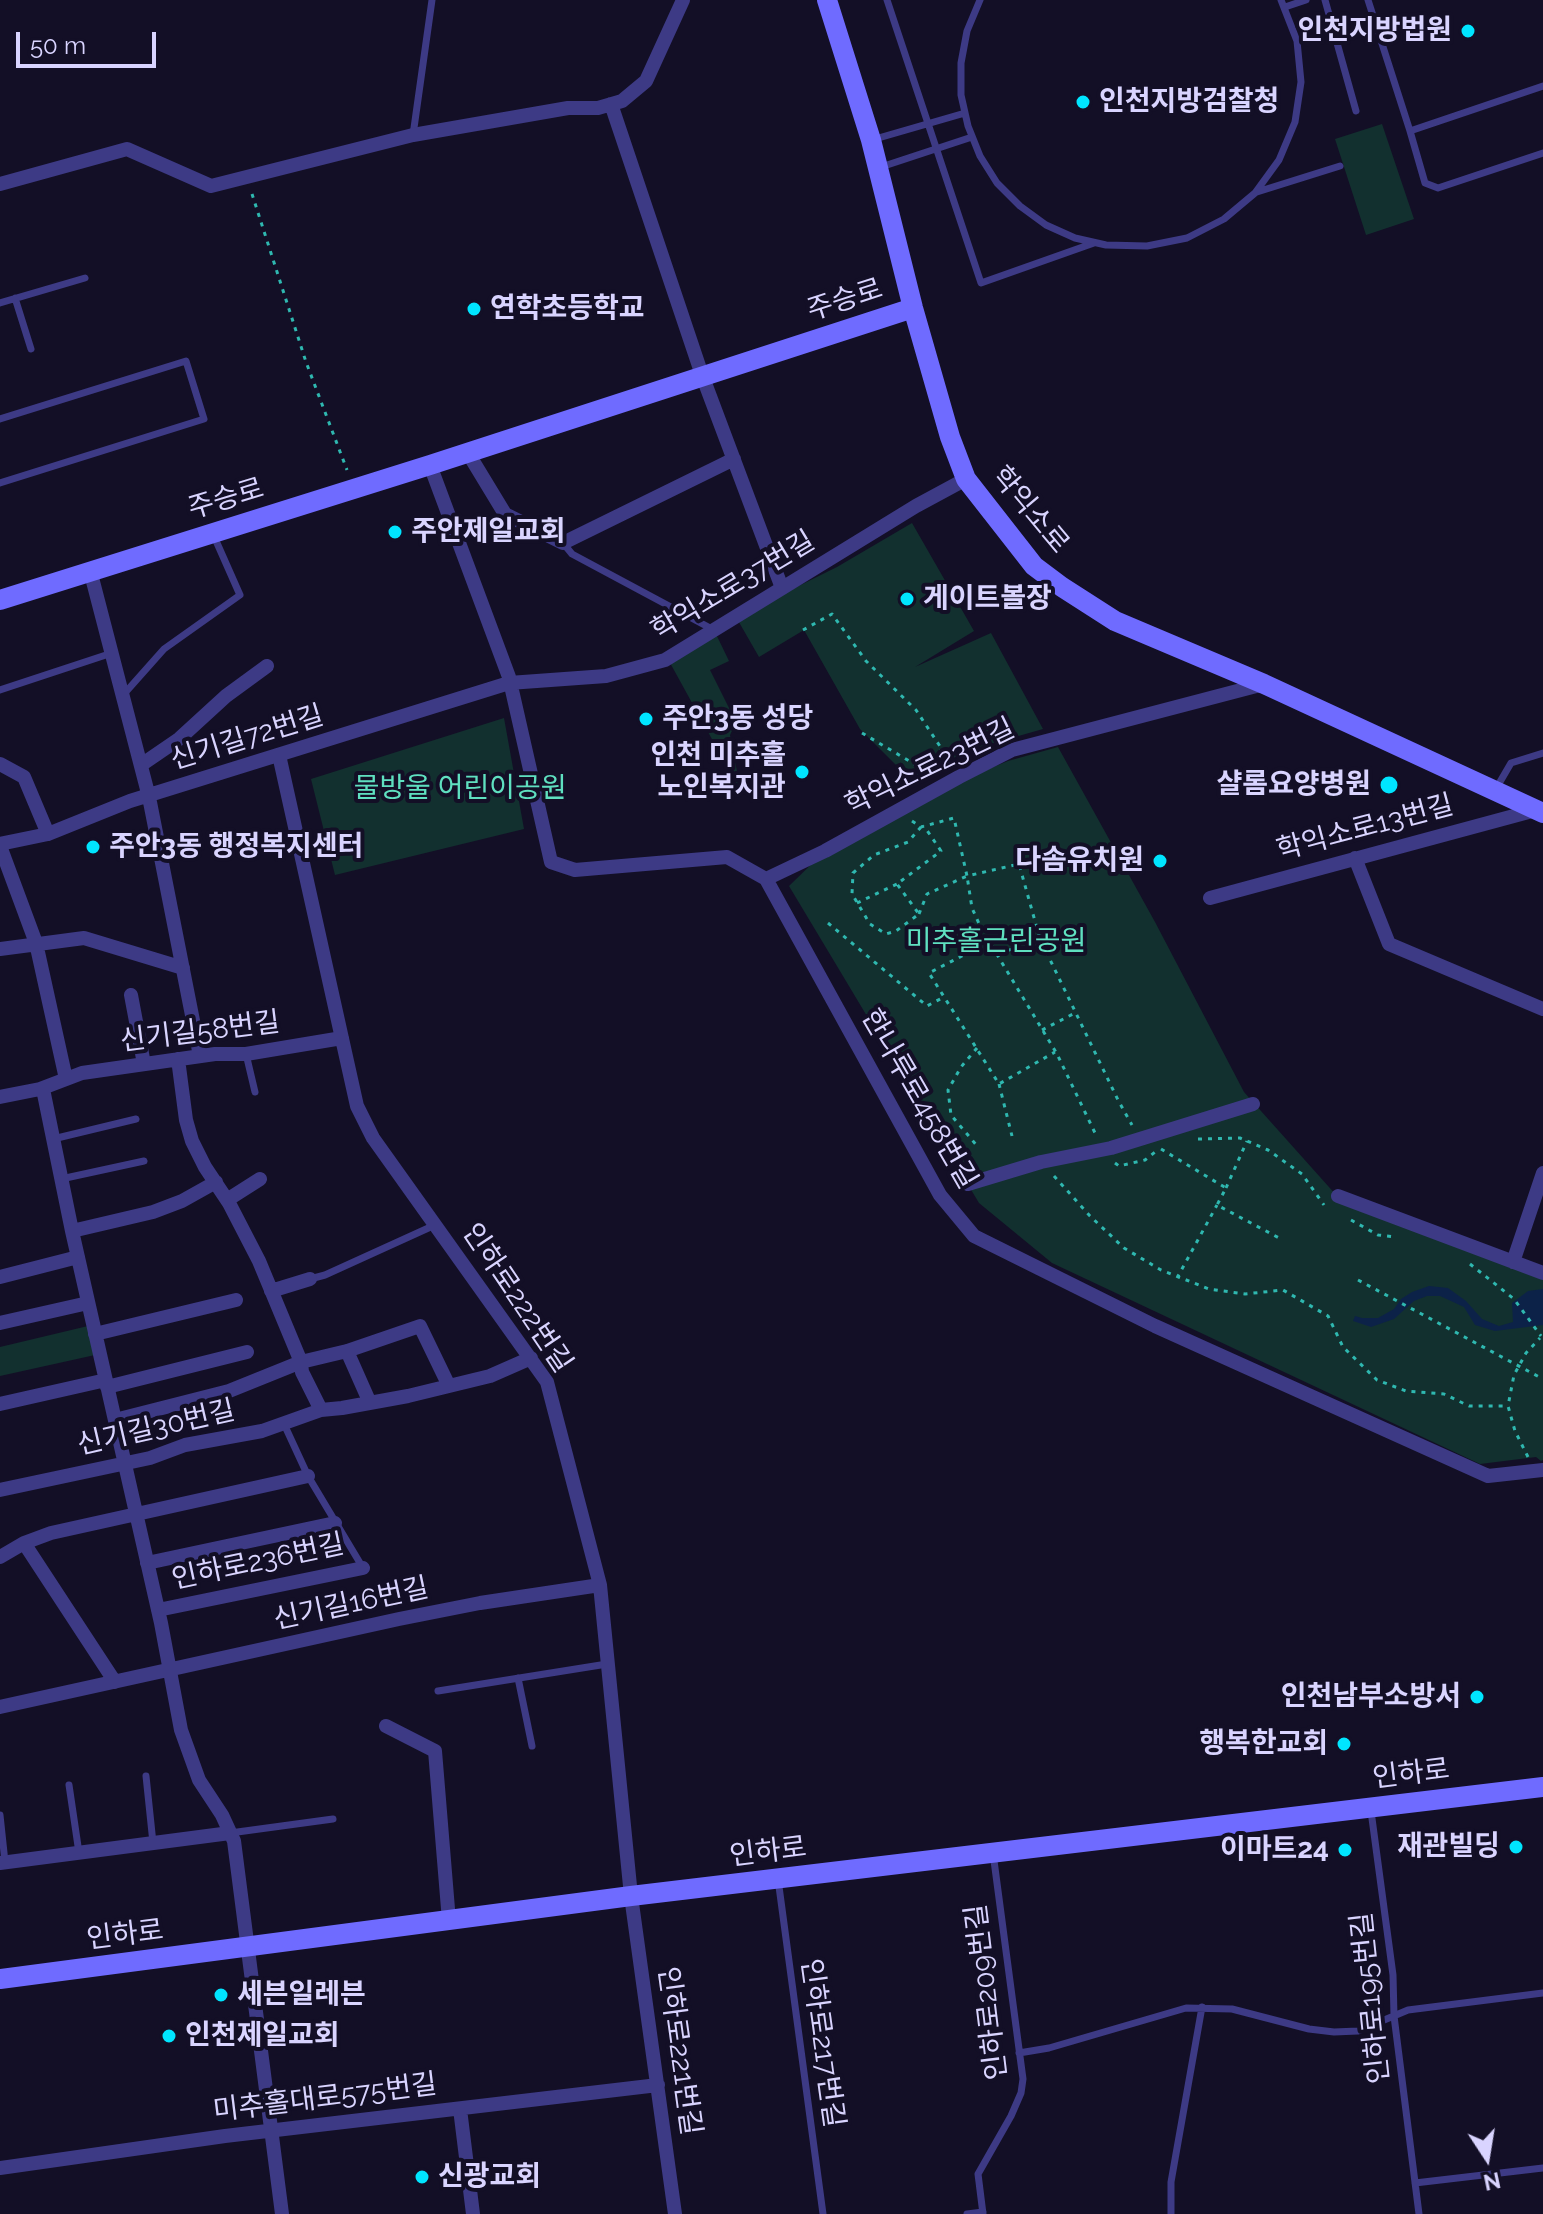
<!DOCTYPE html>
<meta charset="utf-8">
<style>
body{margin:0}
#map{position:relative;width:1543px;height:2214px;overflow:hidden;background:#130f26;font-family:Raleway,sans-serif}
canvas{display:block}
.north{position:absolute;left:1447px;top:2118px;width:80px;height:80px;-webkit-text-stroke:6px #130f26;paint-order:stroke;rotate:168deg;font-size:22px;font-weight:700;line-height:32px;text-align:center;color:#d9d4ff}
.north::after{content:'';display:block;margin:auto;width:28px;height:36px;background:#d9d4ff;clip-path:polygon(50% 0,100% 100%,50% 72%,0 100%)}
.scale{position:absolute;left:16px;top:32px;width:140px;height:36px;box-sizing:border-box;border:4px solid #d9d4ff;border-top:0;padding-left:10px;font-size:24px;line-height:28px;white-space:nowrap;color:#d9d4ff;-webkit-text-stroke:6px #130f26;paint-order:stroke}
</style>
<div id="map">
<canvas width="1543" height="2214"></canvas>
<div class="north">N</div>
<div class="scale">50 m</div>
</div>
<script>
const g = document.querySelector('canvas').getContext('2d');
g.lineJoin = 'round';
function fill(path, color) {
  g.fillStyle = color;
  g.fill(path, 'evenodd');
}
function poly(rows) {
  const path = new Path2D();
  for (const r of rows) {
    path.moveTo(r[0], r[1]);
    for (let i = 2; i < r.length; i += 2) path.lineTo(r[i], r[i + 1]);
  }
  return path;
}
function trace(path, color, width, dash) {
  g.strokeStyle = color;
  g.lineWidth = width;
  g.lineCap = dash ? 'butt' : 'round';
  g.setLineDash(dash || []);
  g.stroke(path);
}
function write(font, color, halo, rows, align = 'center') {
  g.font = font + ' Raleway,"Noto Sans KR",sans-serif';
  g.lineWidth = 8;
  g.setLineDash([]);
  g.textBaseline = 'middle';
  g.strokeStyle = halo;
  g.fillStyle = color;
  for (const [text, x, y, turn = 0] of rows) {
    g.save();
    g.translate(x, y);
    g.rotate((+turn || 0) * Math.PI / 180);
    g.textAlign = isNaN(turn) ? turn : align;
    if (halo) g.strokeText(text, 0, 0);
    g.fillText(text, 0, 0);
    g.restore();
  }
}
const green = poly([
 [1382,124,1414,219,1366,235,1335,139],
 [912,523,974,631,915,667,991,633,1043,729,966,751,912,781,860,729,804,630,759,657,736,617,837,567],
 [714,630,729,661,710,670,736,722,730,735,741,792,669,661],
 [504,718,524,829,335,875,311,779],
 [1058,747,1155,922,1244,1092,1337,1196,1543,1272,1543,1460,1541,1461,1536,1457,1480,1464,1052,1263,979,1203,789,886,825,851,930,793,1008,761],
 [88,1326,95,1355,0,1376,0,1347]
]);
const water = poly([
 [1429,1286,1448,1288,1466,1301,1482,1319,1499,1326,1513,1322,1512,1303,1528,1291,1543,1289,1543,1325,1495,1331,1475,1325,1464,1307,1440,1296,1427,1296,1414,1301,1394,1319,1371,1327,1353,1321,1355,1316,1362,1318,1378,1318,1394,1309,1401,1299,1412,1292]
]);
const path = poly([
 [252,194,306,362,347,470],
 [803,630,832,614,866,661,916,710,951,763],
 [862,733,916,765,942,750],
 [912,821,921,827,954,818,967,876,1019,864,1040,939,1118,1100,1132,1125],
 [921,827,908,842,874,855,853,873,852,894,870,924,886,934,896,931,919,914,897,884,941,851,924,826],
 [857,903,897,884],
 [919,914,927,894,967,876,972,908,981,928,1057,1054,1096,1135],
 [828,923,927,1006,944,997],
 [989,942,929,973,999,1084,1055,1052],
 [998,954,1040,939],
 [1042,1030,1077,1012],
 [977,1048,961,1067,948,1090,951,1115,978,1147],
 [999,1084,1012,1136],
 [1198,1139,1240,1138,1268,1150,1302,1174,1324,1205],
 [1161,1149,1226,1188,1217,1205,1281,1239],
 [1115,1163,1119,1166,1145,1160,1155,1152],
 [1054,1176,1090,1216,1124,1248,1161,1270,1209,1289,1245,1294,1283,1290,1328,1316,1343,1347,1377,1380,1406,1391,1444,1394,1469,1406,1508,1406],
 [1226,1188,1247,1141],
 [1351,1220,1378,1235,1396,1237],
 [1470,1264,1514,1299,1541,1336],
 [1177,1278,1217,1205],
 [1358,1280,1543,1379],
 [1528,1457,1515,1431,1508,1406,1514,1375,1526,1353,1540,1338]
]);
const lane = poly([
 [887,0,981,283,1094,243],
 [980,0,967,31,961,63,961,95,968,126,980,156,997,183,1020,206,1046,225,1075,238,1106,245,1147,246,1187,238,1224,219,1255,193,1279,160,1295,122,1301,82,1297,41,1281,0],
 [1325,0,1356,111],
 [1368,0,1410,131,1543,86],
 [1285,7,1306,0],
 [1410,131,1425,183,1438,188,1543,153],
 [413,135,432,0],
 [875,139,965,113],
 [881,167,972,137],
 [1257,192,1340,166],
 [15,298,31,349],
 [0,303,85,278],
 [0,419,186,361,204,419,0,483],
 [563,543,572,554,712,629],
 [0,690,112,653],
 [124,694,164,649,240,595,213,534],
 [1497,787,1511,763,1543,753],
 [246,1054,255,1092],
 [53,1139,136,1119],
 [61,1179,144,1161],
 [310,1279,325,1275,435,1225],
 [284,1424,308,1476,363,1568],
 [518,1678,532,1746],
 [438,1691,607,1664],
 [146,1776,153,1843],
 [69,1785,79,1853],
 [1371,1811,1393,1975,1394,2016,1419,2214],
 [0,1815,5,1862],
 [230,1833,333,1819],
 [778,1879,823,2214],
 [1019,2053,1049,2048,1186,2008,1232,2009,1309,2029,1334,2032,1358,2031,1408,2010,1543,1993],
 [1415,2183,1543,2168],
 [967,2214,983,2212],
 [983,2214,978,2174,1011,2116,1021,2093,1023,2079,993,1853],
 [1171,2214,1171,2182,1202,2007]
]);
const street = poly([
 [611,104,702,375,782,588],
 [0,184,127,149,211,186,413,135,568,108,598,108,622,101,646,81,683,0],
 [468,453,505,514,563,543,734,459],
 [430,465,509,677,551,862,575,870,727,857,766,879,940,1195,974,1236,1155,1326,1488,1476,1543,1470],
 [90,570,149,797,200,1056],
 [279,755,357,1106,373,1138,547,1382,600,1585,631,1896,675,2214],
 [0,764,24,777,48,834],
 [141,765,179,739,226,696,267,666],
 [0,844,48,834,130,801,509,683,606,676,665,660,916,506,966,479],
 [0,846,36,943,66,1079],
 [1355,858,1389,944,1543,1009],
 [766,879,825,851,959,777,1012,750,1264,684],
 [1210,898,1536,810],
 [0,949,84,938,183,968],
 [131,995,144,1064],
 [178,1059,186,1120,192,1141,205,1167,229,1203,259,1261,301,1362,302,1372,321,1410],
 [40,1089,44,1094,72,1231,161,1623,181,1730,199,1780,222,1815,234,1841,282,2214],
 [0,1097,40,1089,82,1073,215,1054,246,1054,342,1038],
 [968,1184,1041,1162,1111,1148,1253,1104],
 [1338,1196,1543,1273],
 [227,1200,260,1179],
 [72,1231,153,1212,182,1201,216,1182],
 [1513,1262,1543,1173],
 [0,1277,78,1257],
 [271,1291,310,1279],
 [0,1323,88,1303],
 [95,1334,236,1300],
 [347,1351,370,1403],
 [107,1387,247,1352],
 [0,1404,106,1380],
 [115,1420,229,1391,301,1362,347,1351,420,1326,449,1386],
 [0,1490,150,1458,185,1445,262,1431,321,1410,342,1408,408,1396,490,1376,531,1358],
 [24,1543,115,1682],
 [0,1557,24,1543,51,1533,308,1476],
 [147,1563,335,1523],
 [158,1610,363,1568],
 [0,1707,399,1619,480,1603,600,1585],
 [386,1726,435,1751,449,1921],
 [0,1863,230,1833],
 [460,2109,473,2214],
 [0,2168,225,2136,658,2085]
]);
const secondary = poly([
 [827,0,871,140,913,308,950,437,966,479,1034,566,1062,587,1115,621,1264,684,1543,813],
 [0,600,430,465,913,308],
 [0,1979,631,1896,1543,1787]
]);
const markers = [
 [1468,31,8,"#00e5ff"],
 [1083,102,8,"#00e5ff"],
 [474,309,8,"#00e5ff"],
 [395,532,8,"#00e5ff"],
 [907,599,8,"#00e5ff"],
 [646,719,8,"#00e5ff"],
 [802,772,8,"#00e5ff"],
 [1389,785,10,"#00e5ff"],
 [93,847,8,"#00e5ff"],
 [1160,861,8,"#00e5ff"],
 [1477,1697,8,"#00e5ff"],
 [1344,1744,8,"#00e5ff"],
 [1516,1847,8,"#00e5ff"],
 [1345,1850,8,"#00e5ff"],
 [221,1995,8,"#00e5ff"],
 [169,2036,8,"#00e5ff"],
 [422,2177,8,"#00e5ff"]
];
const poiNames = [
 ["인천지방법원",1452,31,"right"],
 ["인천지방검찰청",1099,102],
 ["연학초등학교",490,309],
 ["주안제일교회",411,532],
 ["게이트볼장",923,599],
 ["주안3동 성당",662,719],
 ["인천 미추홀",786,756,"right"],
 ["노인복지관",786,788,"right"],
 ["샬롬요양병원",1371,785,"right"],
 ["주안3동 행정복지센터",109,847],
 ["다솜유치원",1144,861,"right"],
 ["인천남부소방서",1461,1697,"right"],
 ["행복한교회",1328,1744,"right"],
 ["재관빌딩",1500,1847,"right"],
 ["이마트24",1329,1850,"right"],
 ["세븐일레븐",237,1995],
 ["인천제일교회",185,2036],
 ["신광교회",438,2177]
];
const streetNames = [
 ["주승로",845,300,-18],
 ["주승로",226,499,-17],
 ["학익소로",1030,510,50],
 ["학익소로37번길",733,586,-31],
 ["신기길72번길",247,738,-17],
 ["학익소로23번길",930,767,-26],
 ["학익소로13번길",1365,828,-15],
 ["신기길58번길",200,1032,-7],
 ["한나루로458번길",919,1099,60],
 ["인하로222번길",517,1298,56],
 ["신기길30번길",156,1428,-13],
 ["인하로236번길",258,1562,-12],
 ["신기길16번길",351,1604,-12],
 ["인하로",1411,1774,-7],
 ["인하로",768,1852,-7],
 ["인하로",125,1935,-7],
 ["인하로209번길",987,1992,-97],
 ["인하로195번길",1371,1998,-96],
 ["인하로217번길",822,2043,82],
 ["인하로221번길",679,2051,82],
 ["미추홀대로575번길",325,2098,-7]
];
const parkNames = [
 ["물방울 어린이공원",460,789],
 ["미추홀근린공원",996,942]
];
fill(green, '#12302f');
fill(water, '#0c2248');
trace(path, '#2fb8b0', 3, [4, 6]);
trace(lane, '#3d3a85', 7);
trace(street, '#3d3a85', 14);
trace(secondary, '#6f6bff', 20);
for (const [x, y, r, color] of markers) {
  const dot = new Path2D();
  dot.arc(x, y, r, 0, 2 * Math.PI);
  g.fillStyle = color;
  g.fill(dot);
  trace(dot, '#130f26', 3);
}
write('bold 28px', '#d9d4ff', '#130f26', poiNames, 'left');
write('28px', '#d9d4ff', '#130f26', streetNames);
write('28px', '#5fe0c0', '#130f26', parkNames);
</script>
